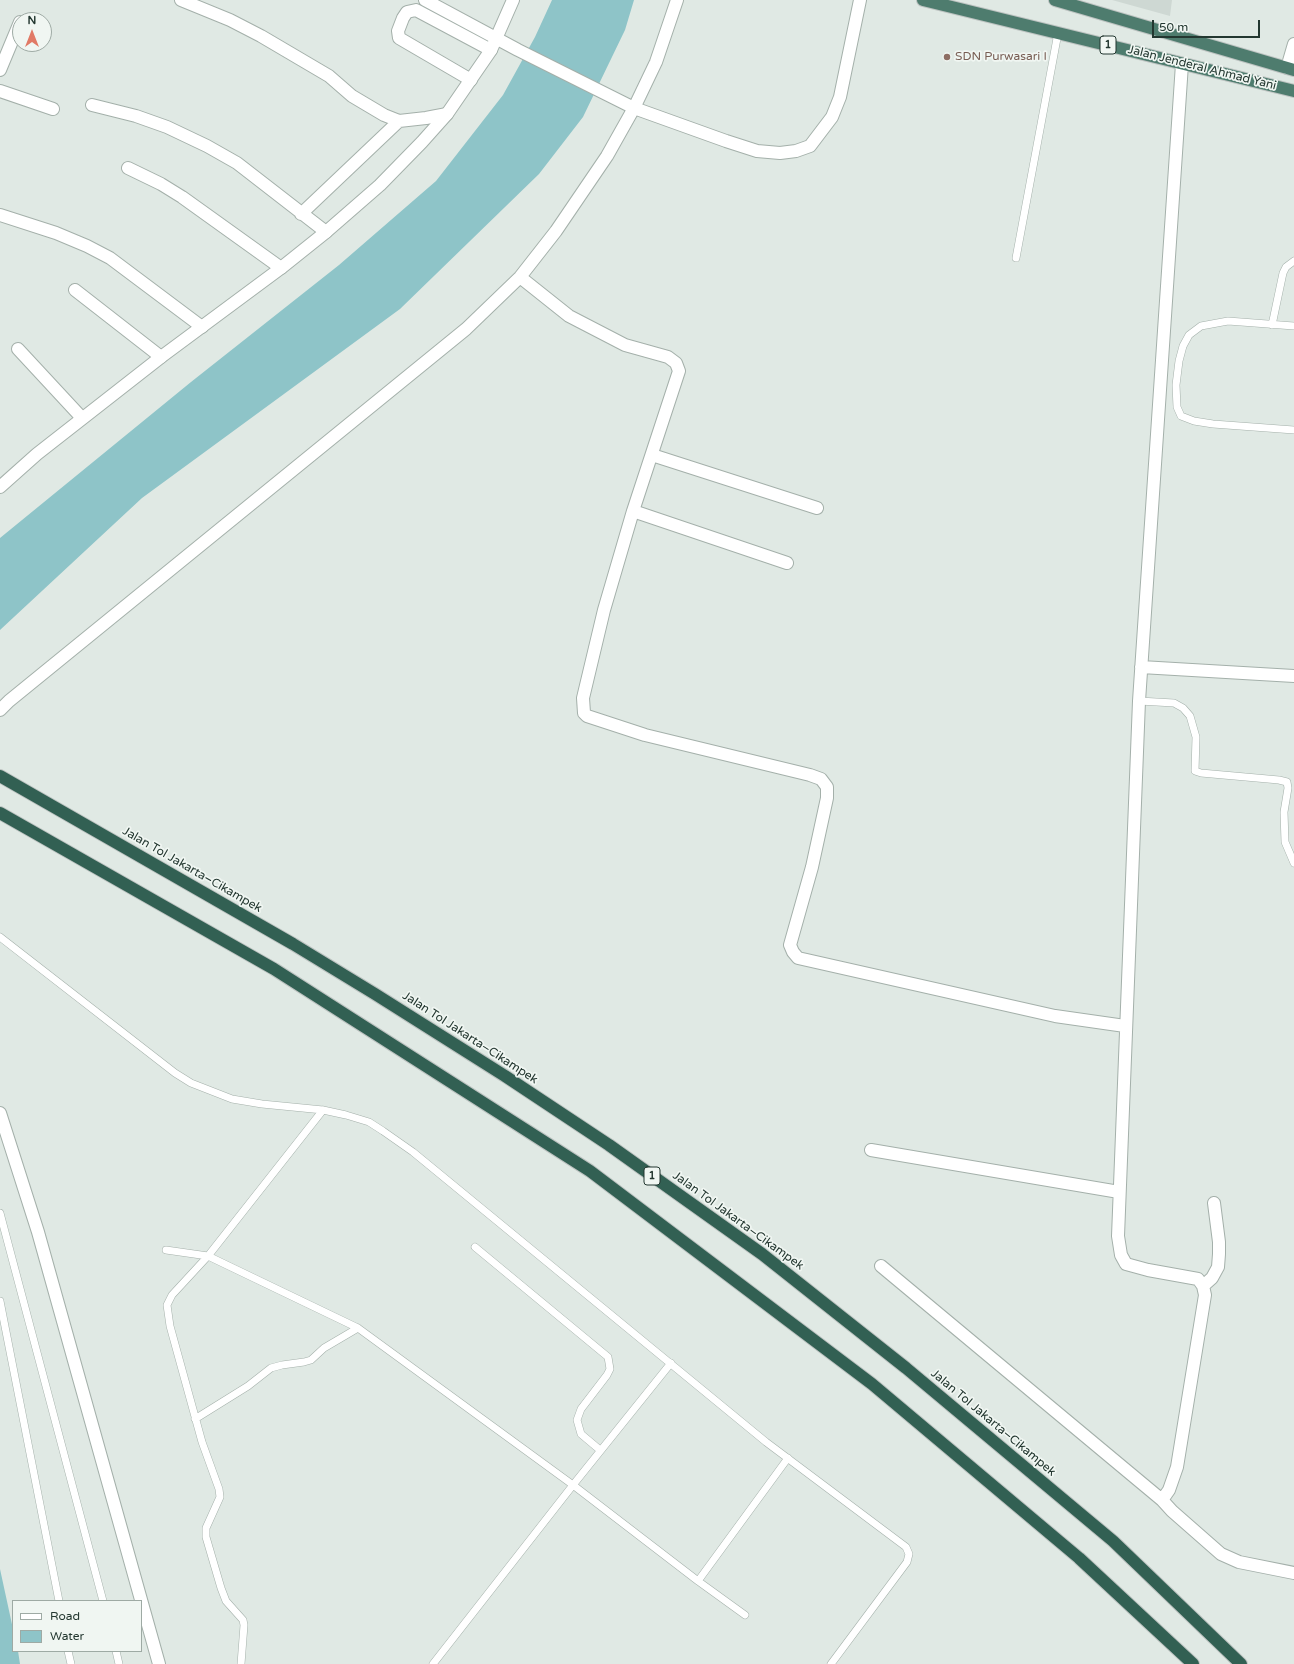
<!DOCTYPE html>
<meta charset="utf-8">
<style>
body{margin:0}
#map{position:relative;width:1294px;height:1664px;overflow:hidden;background:#e0e9e4;font-family:"Varela Round",sans-serif}
canvas{display:block}
.legend{position:absolute;left:12px;top:1600px;width:130px;height:52px;box-sizing:border-box;background:#f0f6f2;border:1px solid #9eaaa4;margin:0;padding:5px 7px;list-style:none;font-size:12px;color:#233730}
.legend li{display:flex;align-items:center;gap:8px;height:20px}
.legend b{width:20px;border:1px solid #9eaaa4}
.north{position:absolute;left:12px;top:12px;width:40px;height:40px;box-sizing:border-box;background:#f0f6f2;border:1px solid #9eaaa4;border-radius:50%;rotate:0deg;font-size:11px;font-weight:700;line-height:16px;text-align:center;color:#233730}
.north::after{content:'';display:block;margin:auto;width:14px;height:18px;background:#e17a66;clip-path:polygon(50% 0,100% 100%,50% 72%,0 100%)}
.scale{position:absolute;left:1152px;top:20px;width:108px;height:18px;box-sizing:border-box;border:2px solid #233730;border-top:0;padding-left:5px;font-size:12px;line-height:14px;white-space:nowrap;color:#233730;-webkit-text-stroke:3px #f0f6f2;paint-order:stroke}
</style>
<div id="map">
<canvas width="1294" height="1664"></canvas>
<ul class="legend">
<li><b style="height:5px;background:#fff"></b>Road</li>
<li><b style="height:11px;background:#8ec4c8"></b>Water</li>
</ul>
<div class="north">N</div>
<div class="scale">50 m</div>
</div>
<script>
const g = document.querySelector('canvas').getContext('2d');
g.lineJoin = 'round';
function fill(path, color) {
  g.fillStyle = color;
  g.fill(path, 'evenodd');
}
function poly(rows) {
  const path = new Path2D();
  for (const r of rows) {
    path.moveTo(r[0], r[1]);
    for (let i = 2; i < r.length; i += 2) path.lineTo(r[i], r[i + 1]);
  }
  return path;
}
function trace(path, color, width, dash) {
  g.strokeStyle = color;
  g.lineWidth = width;
  g.lineCap = dash ? 'butt' : 'round';
  g.setLineDash(dash || []);
  g.stroke(path);
}
function write(font, color, halo, rows, align = 'center') {
  g.font = font + ' "Varela Round",sans-serif';
  g.lineWidth = 3.5;
  g.setLineDash([]);
  g.textBaseline = 'middle';
  g.strokeStyle = halo;
  g.fillStyle = color;
  for (const [text, x, y, turn = 0] of rows) {
    g.save();
    g.translate(x, y);
    g.rotate((+turn || 0) * Math.PI / 180);
    g.textAlign = isNaN(turn) ? turn : align;
    if (halo) g.strokeText(text, 0, 0);
    g.fillText(text, 0, 0);
    g.restore();
  }
}
const built = poly([
 [1112,0,1172,0,1170,16]
]);
const water = poly([
 [552,0,634,0,625,30,583,117,539,174,400,309,142,498,0,630,0,538,191,382,339,265,436,181,503,95,535,37],
 [0,1569,13,1629,13,1651,18,1651,20,1664,0,1664]
]);
const service = poly([
 [1016,258,1058,33],
 [1272,325,1283,273,1286,267,1294,261],
 [1294,326,1228,321,1201,326,1189,335,1183,346,1179,361,1176,385,1177,407,1181,416,1194,421,1213,424,1294,430],
 [1139,701,1174,703,1183,708,1190,716,1196,737,1195,771,1201,773,1279,780,1287,782,1288,788,1284,812,1285,842,1294,863],
 [0,937,175,1073,191,1083,232,1099,262,1104,323,1110,346,1115,369,1122,383,1131,413,1152,766,1442,906,1547,909,1554,907,1562,831,1664],
 [0,1213,103,1601],
 [475,1247,608,1357,610,1369,607,1375,581,1409,577,1420,581,1434,600,1450],
 [166,1250,208,1256,358,1328,573,1485,433,1664],
 [0,1301,59,1601],
 [671,1363,573,1485,698,1581,745,1615],
 [195,1419,248,1386,271,1368,282,1365,304,1362,311,1360,324,1348,358,1328],
 [698,1581,788,1458],
 [68,1651,71,1664],
 [116,1651,119,1664],
 [241,1664,244,1625,243,1620,226,1601,221,1588,206,1537,206,1528,220,1497,219,1489,202,1442,170,1326,167,1305,172,1295,208,1256,323,1110]
]);
const minor = poly([
 [181,0,230,20,261,36,329,76,352,96,384,115,399,121,426,118,447,114],
 [425,0,518,50,634,108,726,141,757,151,780,153,796,151,810,146,832,117,840,97,860,0],
 [1182,64,1139,701,1118,1236,1121,1255,1126,1264,1148,1270,1198,1279,1203,1286,1205,1295,1177,1467,1169,1490,1162,1500,1172,1511,1221,1554,1239,1562,1294,1573],
 [1287,68,1294,44],
 [0,70,20,22],
 [471,80,399,38,398,31,403,18,407,12,416,10,491,50],
 [0,91,53,109],
 [92,105,136,116,167,127,207,146,237,163,326,232],
 [128,168,161,184,182,197,281,268],
 [301,214,399,121],
 [0,215,56,233,87,246,110,258,202,327],
 [520,277,569,316,625,345,668,357,676,363,679,371,633,511,604,610,583,698,584,713,587,716,645,735,810,775,821,779,827,787,827,798,812,867,790,945,793,952,798,958,1055,1016,1125,1026],
 [75,290,161,357],
 [18,349,82,418],
 [652,455,817,508],
 [633,511,787,563],
 [1141,667,1294,676],
 [0,710,9,701,466,329,520,277,556,231,607,156,634,108,656,62,677,0],
 [0,1113,38,1232,159,1664],
 [871,1150,1119,1192],
 [881,1266,1162,1500],
 [1203,1286,1212,1278,1218,1267,1219,1254,1219,1242,1214,1203]
]);
const tertiary = poly([
 [0,487,37,454,161,357,281,268,326,232,380,185,422,142,447,114,491,50,513,0]
]);
const trunk = poly([
 [923,0,1294,91],
 [1055,0,1294,70]
]);
const motorway = poly([
 [0,776,293,944,375,994,505,1076,609,1145,762,1254,906,1368,1113,1541,1241,1664],
 [0,813,274,969,590,1171,872,1384,1079,1558,1193,1664]
]);
const markers = [
 [947,57,4,"#8d6e63"]
];
const shields = [
 [1108,45,16],
 [652,1176,16]
];
const shieldNames = [
 ["1",1108,45],
 ["1",652,1176]
];
const educationNames = [
 ["SDN Purwasari I",955,57]
];
const streetNames = [
 ["Jalan Jenderal Ahmad Yani",1202,68,14],
 ["Jalan Tol Jakarta–Cikampek",192,870,30],
 ["Jalan Tol Jakarta–Cikampek",470,1038,33],
 ["Jalan Tol Jakarta–Cikampek",738,1221,36],
 ["Jalan Tol Jakarta–Cikampek",993,1423,40]
];
fill(built, '#ced8d3');
fill(water, '#8ec4c8');
trace(service, '#a4b0aa', 8);
trace(minor, '#a4b0aa', 14);
trace(tertiary, '#a4b0aa', 14);
trace(trunk, '#bdc3c1', 14);
trace(motorway, '#bdc3c1', 14);
trace(service, '#fff', 7);
trace(minor, '#fff', 12);
trace(tertiary, '#fff', 12);
trace(trunk, '#4e7c6e', 12);
trace(motorway, '#326053', 12);
for (const [x, y, r, color] of markers) {
  const dot = new Path2D();
  dot.arc(x, y, r, 0, 2 * Math.PI);
  g.fillStyle = color;
  g.fill(dot);
  trace(dot, '#f0f6f2', 1.5);
}
for (const [x, y, w] of shields) {
  const box = new Path2D();
  box.roundRect(x - w / 2, y - 9, w, 18, 3);
  g.fillStyle = '#f0f6f2';
  g.fill(box);
  trace(box, '#233730', 1);
}
write('bold 11px', '#233730', null, shieldNames);
write('12px', '#785e54', '#f0f6f2', educationNames, 'left');
write('12px', '#233730', '#f0f6f2', streetNames);
</script>
